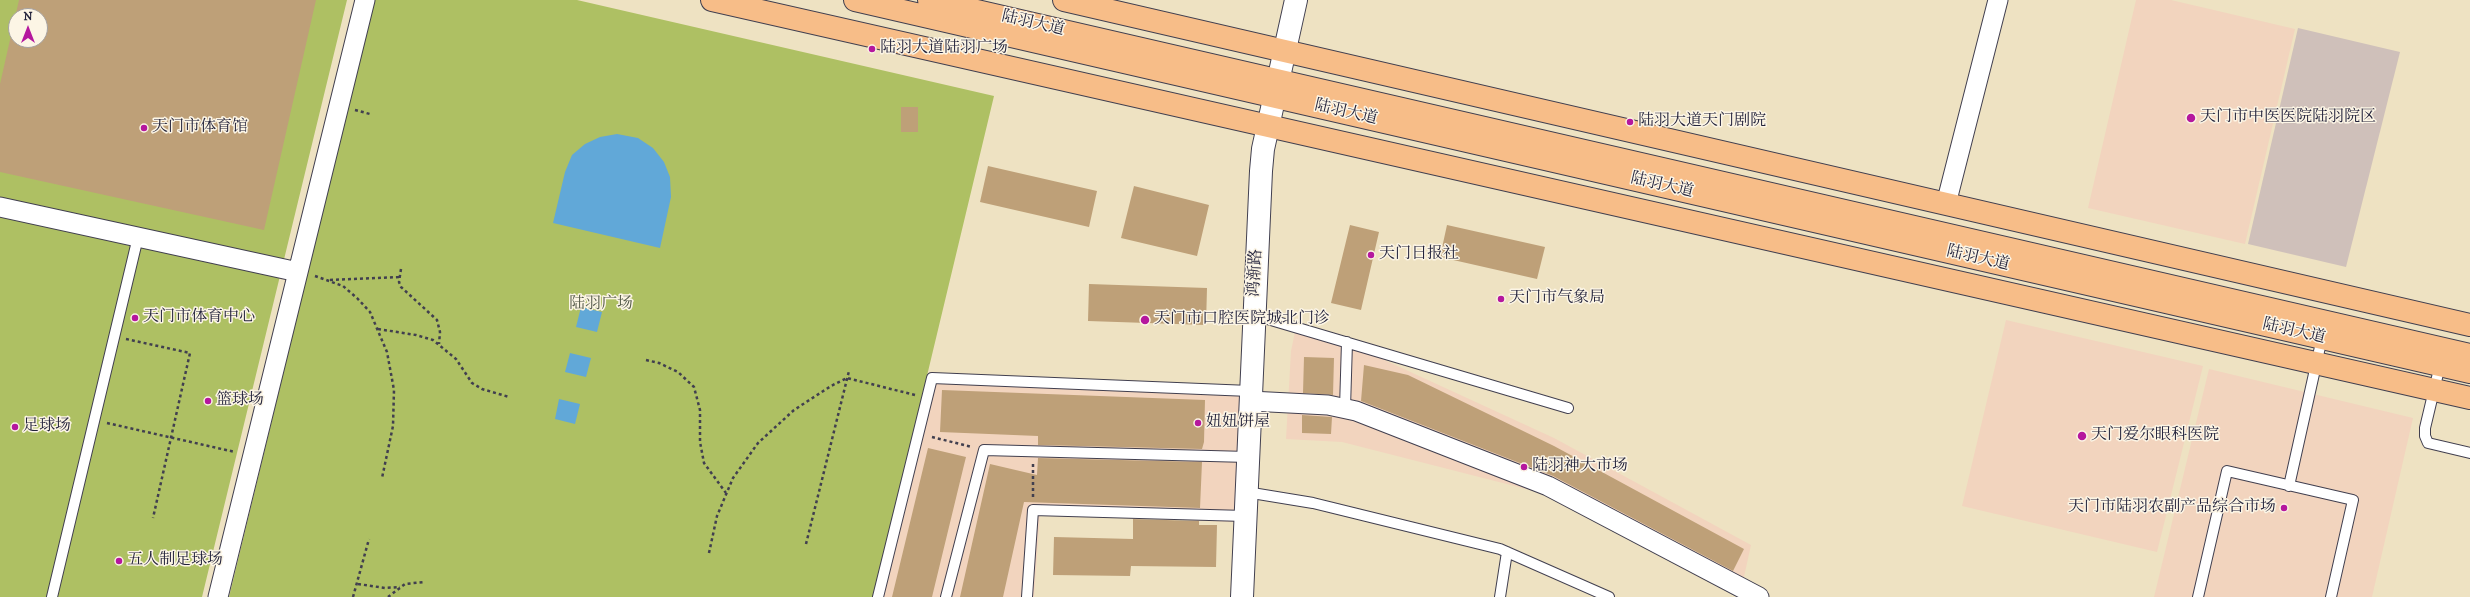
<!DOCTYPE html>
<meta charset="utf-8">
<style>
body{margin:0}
#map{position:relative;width:2470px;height:597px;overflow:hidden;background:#eee2c2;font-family:"IM FELL DW Pica",serif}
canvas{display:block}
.north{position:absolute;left:8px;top:8px;width:40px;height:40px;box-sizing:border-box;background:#fcf5e5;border:1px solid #a5a1a1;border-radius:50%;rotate:0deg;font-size:11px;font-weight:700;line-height:16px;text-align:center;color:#22223b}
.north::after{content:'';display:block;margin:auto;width:14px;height:18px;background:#b5179e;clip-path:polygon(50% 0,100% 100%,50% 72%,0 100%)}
</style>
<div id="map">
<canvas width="2470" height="597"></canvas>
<div class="north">N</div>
</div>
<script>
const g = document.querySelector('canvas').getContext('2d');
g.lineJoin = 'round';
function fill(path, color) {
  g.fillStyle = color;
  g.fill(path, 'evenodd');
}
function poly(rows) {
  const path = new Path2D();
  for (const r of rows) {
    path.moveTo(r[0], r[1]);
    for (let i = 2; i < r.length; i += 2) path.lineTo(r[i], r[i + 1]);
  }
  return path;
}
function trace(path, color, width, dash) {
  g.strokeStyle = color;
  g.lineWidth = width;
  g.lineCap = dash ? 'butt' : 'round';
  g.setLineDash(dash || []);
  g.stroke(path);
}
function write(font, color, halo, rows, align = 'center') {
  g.font = font + ' "IM FELL DW Pica","Noto Serif SC",serif';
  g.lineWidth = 3;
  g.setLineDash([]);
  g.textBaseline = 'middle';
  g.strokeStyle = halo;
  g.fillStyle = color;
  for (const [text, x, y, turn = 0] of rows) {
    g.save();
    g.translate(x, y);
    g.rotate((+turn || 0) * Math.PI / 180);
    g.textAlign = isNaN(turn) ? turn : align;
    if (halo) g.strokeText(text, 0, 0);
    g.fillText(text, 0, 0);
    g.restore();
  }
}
const built = poly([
 [2136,0,2171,0,2295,29,2245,244,2088,208],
 [2006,320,2203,366,2157,552,1962,506],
 [1295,332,1367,352,1554,438,1751,545,1740,595,1538,492,1342,442,1286,439,1291,351],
 [2209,369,2413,418,2372,597,2154,597],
 [933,383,1242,395,1237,522,1040,515,1034,597,883,597]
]);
const industrial = poly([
 [2298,28,2400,52,2346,267,2248,244]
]);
const green = poly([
 [0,0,347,0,202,597,0,597],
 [16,16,40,16,40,40,16,40],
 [374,0,577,0,994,96,874,597,229,597]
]);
const water = poly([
 [617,134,638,138,653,148,664,162,670,177,671,197,660,248,553,223,565,172,572,155,585,144,600,137],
 [581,307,602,312,597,332,576,327],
 [570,353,591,358,586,377,565,372],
 [559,399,580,404,575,424,555,419]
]);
const building = poly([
 [19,0,316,0,264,230,0,172,0,84],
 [16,16,40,16,40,40,16,40],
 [901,107,918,107,918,132,901,132],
 [988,166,1097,191,1089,227,980,202],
 [1134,186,1209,205,1197,256,1121,238],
 [1350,225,1379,232,1361,310,1331,303],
 [1447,225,1545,247,1537,279,1440,257],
 [1089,284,1207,288,1206,325,1088,321],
 [1304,357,1334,358,1333,395,1303,393],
 [1364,365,1408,375,1554,446,1744,549,1733,571,1553,476,1361,401],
 [942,390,1205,400,1204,442,1202,449,1038,445,1038,436,940,432],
 [1302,415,1332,417,1331,434,1302,433],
 [928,448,966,457,964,465,932,597,892,597],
 [1038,458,1202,462,1200,508,1024,502,1003,597,960,597,990,464,1037,475],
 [1133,519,1199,521,1199,525,1217,525,1216,567,1131,566,1130,576,1053,575,1054,537,1133,539]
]);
const path = poly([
 [355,110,370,114],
 [401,269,399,282,401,287,437,320,440,332,439,344],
 [315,276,343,286,357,298,370,312,387,352,394,390,393,426,382,478],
 [330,280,399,277],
 [378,329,416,335,433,340,456,359,472,383,482,389,509,397],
 [126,339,190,353,153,518],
 [646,360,659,363,678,372,694,387,700,410,700,442,704,463,726,493],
 [107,423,235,452],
 [932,437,972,447],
 [1033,497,1033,464],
 [806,544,849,371],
 [709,553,717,516,733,478,758,443,794,410,831,386,847,378,915,395],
 [358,584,385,588,400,587],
 [353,597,369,539],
 [388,597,405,584,424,582]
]);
const service = poly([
 [1254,315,1568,408],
 [2440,365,2425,428,2425,436,2428,443,2470,453],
 [1345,408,1347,342],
 [2289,486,2322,338],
 [1246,492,1313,503,1500,549,1609,597],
 [52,597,138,237],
 [878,597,932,378,1250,391],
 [946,597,984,450,1248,457],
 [1027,597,1033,510,1245,516],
 [1500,597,1507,552],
 [2198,597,2227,471,2353,500,2331,597]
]);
const minor = poly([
 [1946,204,1998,0],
 [0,207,298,272],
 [1250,401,1328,405,1356,411,1548,486,1759,597],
 [218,597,365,0]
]);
const tertiary = poly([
 [1242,597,1261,171,1263,149,1296,0]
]);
const primary = poly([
 [712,0,2470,398],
 [855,0,2470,372],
 [929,0,2470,355],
 [1064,0,2470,325]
]);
const markers = [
 [872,49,4,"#b5179e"],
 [2191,118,5,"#b5179e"],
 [1630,122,4,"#b5179e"],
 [144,128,4,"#b5179e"],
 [1371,255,4,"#b5179e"],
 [1501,299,4,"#b5179e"],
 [135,318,4,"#b5179e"],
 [1145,320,5,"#b5179e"],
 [208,401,4,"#b5179e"],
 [1198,423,4,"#b5179e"],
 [15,427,4,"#b5179e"],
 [2082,436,5,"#b5179e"],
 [1524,467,4,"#b5179e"],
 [2284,508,4,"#b5179e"],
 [119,561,4,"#b5179e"]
];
const streetNames = [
 ["陆羽大道",1033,24,13],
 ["陆羽大道",1346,113,13],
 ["陆羽大道",1662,186,13],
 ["陆羽大道",1978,259,13],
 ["鸿渐路",1256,273,-87],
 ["陆羽大道",2294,332,13]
];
const poiNames = [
 ["陆羽大道陆羽广场",880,49],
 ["天门市中医医院陆羽院区",2200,118],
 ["陆羽大道天门剧院",1638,122],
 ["天门市体育馆",152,128],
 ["天门日报社",1379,255],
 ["天门市气象局",1509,299],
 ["天门市体育中心",143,318],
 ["天门市口腔医院城北门诊",1154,320],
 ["篮球场",216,401],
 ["妞妞饼屋",1206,423],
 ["足球场",23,427],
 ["天门爱尔眼科医院",2091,436],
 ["陆羽神大市场",1532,467],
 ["天门市陆羽农副产品综合市场",2276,508,"right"],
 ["五人制足球场",127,561]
];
const parkNames = [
 ["陆羽广场",601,305]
];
fill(built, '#f2d4be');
fill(industrial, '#cfc0ba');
fill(green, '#aec063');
fill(water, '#61a8d8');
fill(building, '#bea078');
trace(service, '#413f4f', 12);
trace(minor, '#413f4f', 21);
trace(tertiary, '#413f4f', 24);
trace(primary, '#413f4f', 24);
trace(path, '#413f4f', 2.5, [3, 3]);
trace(service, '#fff', 10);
trace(minor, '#fff', 19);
trace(tertiary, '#fff', 22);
trace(primary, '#f7bd88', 22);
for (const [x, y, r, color] of markers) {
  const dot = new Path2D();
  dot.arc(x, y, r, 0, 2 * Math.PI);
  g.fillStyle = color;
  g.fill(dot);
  trace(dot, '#fcf5e5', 1.5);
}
write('16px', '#22223b', '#fcf5e5', streetNames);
write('16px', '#22223b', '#fcf5e5', poiNames, 'left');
write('16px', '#535949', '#fcf5e5', parkNames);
</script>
